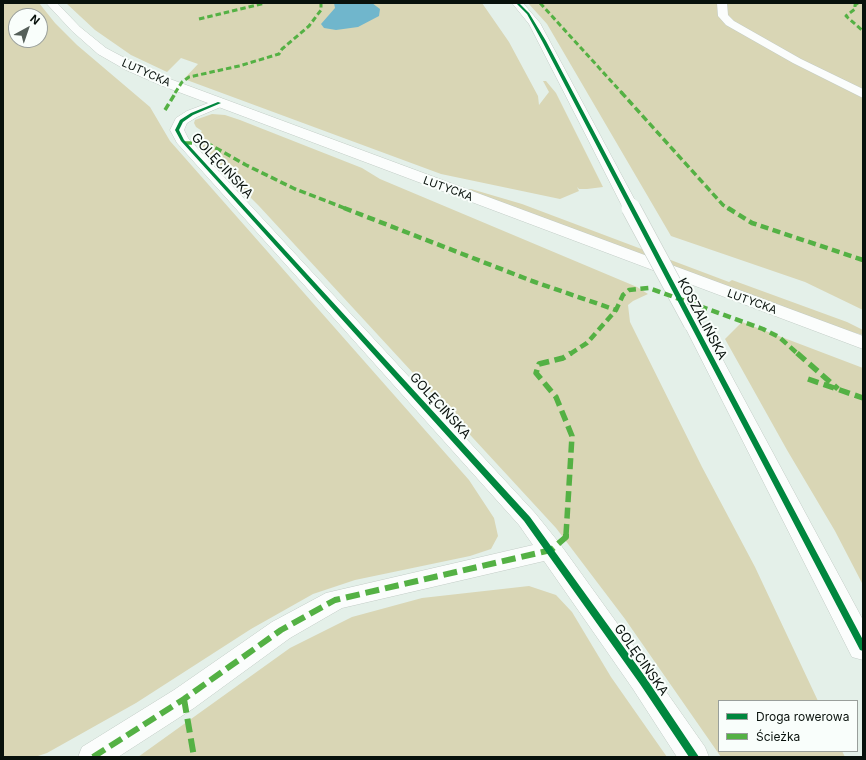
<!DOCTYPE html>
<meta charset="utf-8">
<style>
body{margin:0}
#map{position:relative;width:866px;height:760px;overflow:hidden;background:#e4f0e9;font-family:Inter,sans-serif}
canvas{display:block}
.frame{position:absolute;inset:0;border:4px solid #08110c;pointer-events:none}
.legend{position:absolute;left:718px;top:700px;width:140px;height:52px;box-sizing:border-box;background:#f9fefb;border:1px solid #999f9b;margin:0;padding:5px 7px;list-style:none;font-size:12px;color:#08110c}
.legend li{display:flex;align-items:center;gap:8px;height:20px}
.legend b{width:20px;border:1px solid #999f9b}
.north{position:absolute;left:8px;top:8px;width:40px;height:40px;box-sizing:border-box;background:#f9fefb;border:1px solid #999f9b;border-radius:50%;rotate:40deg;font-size:11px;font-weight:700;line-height:16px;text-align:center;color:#08110c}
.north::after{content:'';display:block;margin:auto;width:14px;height:18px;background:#555f59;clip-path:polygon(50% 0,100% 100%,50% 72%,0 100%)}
</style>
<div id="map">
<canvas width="866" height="760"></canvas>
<div class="frame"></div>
<ul class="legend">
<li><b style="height:5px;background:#00873e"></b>Droga rowerowa</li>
<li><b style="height:5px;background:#54b144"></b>Ścieżka</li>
</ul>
<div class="north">N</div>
</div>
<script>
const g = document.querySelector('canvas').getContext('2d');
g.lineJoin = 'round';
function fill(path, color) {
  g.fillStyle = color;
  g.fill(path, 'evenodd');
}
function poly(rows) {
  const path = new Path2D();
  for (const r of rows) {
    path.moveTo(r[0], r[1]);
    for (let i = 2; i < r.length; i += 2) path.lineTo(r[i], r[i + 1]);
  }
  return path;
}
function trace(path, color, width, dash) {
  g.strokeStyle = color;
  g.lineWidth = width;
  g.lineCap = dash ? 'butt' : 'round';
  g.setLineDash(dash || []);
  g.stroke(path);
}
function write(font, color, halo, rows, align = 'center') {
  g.font = font + ' Inter,sans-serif';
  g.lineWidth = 4;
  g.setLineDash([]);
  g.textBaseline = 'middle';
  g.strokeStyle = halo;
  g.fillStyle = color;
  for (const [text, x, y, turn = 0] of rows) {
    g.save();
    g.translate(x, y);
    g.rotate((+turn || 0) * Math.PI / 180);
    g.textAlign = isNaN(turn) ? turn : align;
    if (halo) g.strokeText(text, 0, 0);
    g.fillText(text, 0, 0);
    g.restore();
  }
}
const green = poly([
 [3,3,39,3,55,23,77,45,150,107,170,141,469,480,494,518,498,536,491,549,470,556,355,580,313,594,251,629,136,703,47,753,35,757,3,757],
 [16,16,40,16,40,40,16,40],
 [66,3,482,3,509,42,538,96,539,105,549,92,543,81,546,81,556,93,603,187,587,189,579,189,577,187,579,191,560,199,441,174,184,79,198,64,181,58,167,72,131,55,95,30],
 [528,3,863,3,863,310,805,282,671,236,547,24],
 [212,114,225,115,240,120,362,168,380,179,637,287,648,294,633,301,628,305,630,322,702,467,755,567,818,701,719,701,719,751,842,751,845,757,721,757,625,619,556,528,259,206,196,143,196,137,202,131,196,127,194,123,195,120],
 [471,189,522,204,729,282,732,280,847,322,863,330,863,335,848,331,468,190],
 [742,322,863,368,863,585,835,531,787,450,725,339],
 [529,586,556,595,572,612,611,677,667,757,138,757,290,648,352,617,422,598]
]);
const water = poly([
 [334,3,372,3,380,9,379,16,358,27,336,30,324,28,321,24,335,8]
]);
const street = poly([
 [717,3,727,3,728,15,734,21,801,59,863,89,863,98,793,63,726,25,718,16,717,3],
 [219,99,225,103,223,106,197,117,187,123,184,130,188,138,535,513,560,544,653,673,705,747,709,757,677,757,633,689,544,561,342,608,290,638,194,708,118,757,78,757,82,747,174,690,272,622,326,593,533,545,519,525,177,143,170,130,176,118,187,111,219,99]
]);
const secondary = poly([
 [512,3,523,3,540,23,637,204,635,208,629,209,623,208,621,204,529,24,512,3],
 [693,317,700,319,703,323,863,620,863,660,852,657,683,323,686,319,693,317]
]);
const primary = poly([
 [46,3,57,3,80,27,106,48,136,64,170,79,863,336,863,349,160,85,126,70,98,54,72,31,46,3]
]);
const secondaryBridgeFar1 = poly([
 [629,204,632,209]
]);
const secondaryBridge = poly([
 [631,208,693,323]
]);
const quietFar4 = poly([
 [540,3,622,93],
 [858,3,855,5,855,9,846,16,863,31],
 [199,19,265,3],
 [175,93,182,82,189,77,239,66,279,54,282,49,309,26,321,10,321,3]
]);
const quietFar3 = poly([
 [621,92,723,205,729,209],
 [165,110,176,92],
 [185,143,207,143,246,165,295,189,347,209]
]);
const quietFar2 = poly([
 [344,208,532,281,616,310],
 [728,208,752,223,863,260],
 [570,354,587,343,616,310,623,295,629,290,649,288,763,329,779,337,798,354]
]);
const quietFar1 = poly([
 [797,353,838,389],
 [808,379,863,398],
 [566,535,572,436,556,397,536,373,539,364,563,358,571,353]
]);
const quiet = poly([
 [184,699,194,757],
 [93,757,184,699,281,630,335,600,551,550,566,537,566,534]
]);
const cycleway = poly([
 [516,3,519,3,529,13,546,41,863,640,863,651,860,650,542,41,527,14,516,3],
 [218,102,221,103,193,115,183,122,179,130,184,140,530,517,646,678,699,757,689,757,640,684,524,521,181,141,175,130,180,120,191,113,218,102]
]);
const farStreetnames = [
 ["LUTYCKA",146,73,24],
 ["LUTYCKA",448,189,20],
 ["LUTYCKA",752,302,20]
];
const streetNames = [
 ["GOLĘCIŃSKA",222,166,47],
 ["KOSZALIŃSKA",702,319,62],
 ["GOLĘCIŃSKA",440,406,48],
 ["GOLĘCIŃSKA",641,660,55]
];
fill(green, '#d9d6b5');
fill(water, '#70b6cc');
trace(street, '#c2ccc6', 1);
trace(secondary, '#c2ccc6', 1);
trace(primary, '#c2ccc6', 1);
fill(street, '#fbfdfc');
fill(secondary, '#fbfdfc');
fill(primary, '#fbfdfc');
trace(secondaryBridgeFar1, '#c2ccc6', 16, []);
trace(secondaryBridge, '#c2ccc6', 20, []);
trace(secondaryBridgeFar1, '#fbfdfc', 15);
trace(secondaryBridge, '#fbfdfc', 19);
trace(quietFar4, '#54b144', 3, [5.5, 3]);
trace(quietFar3, '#54b144', 3.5, [7, 3.5]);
trace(quietFar2, '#54b144', 4.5, [8, 4.5]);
trace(quietFar1, '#54b144', 5.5, [11, 5.5]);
trace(quiet, '#54b144', 6, [14, 6]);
fill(cycleway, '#00873e');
write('11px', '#08110c', '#f9fefb', farStreetnames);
write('13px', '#08110c', '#f9fefb', streetNames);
</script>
